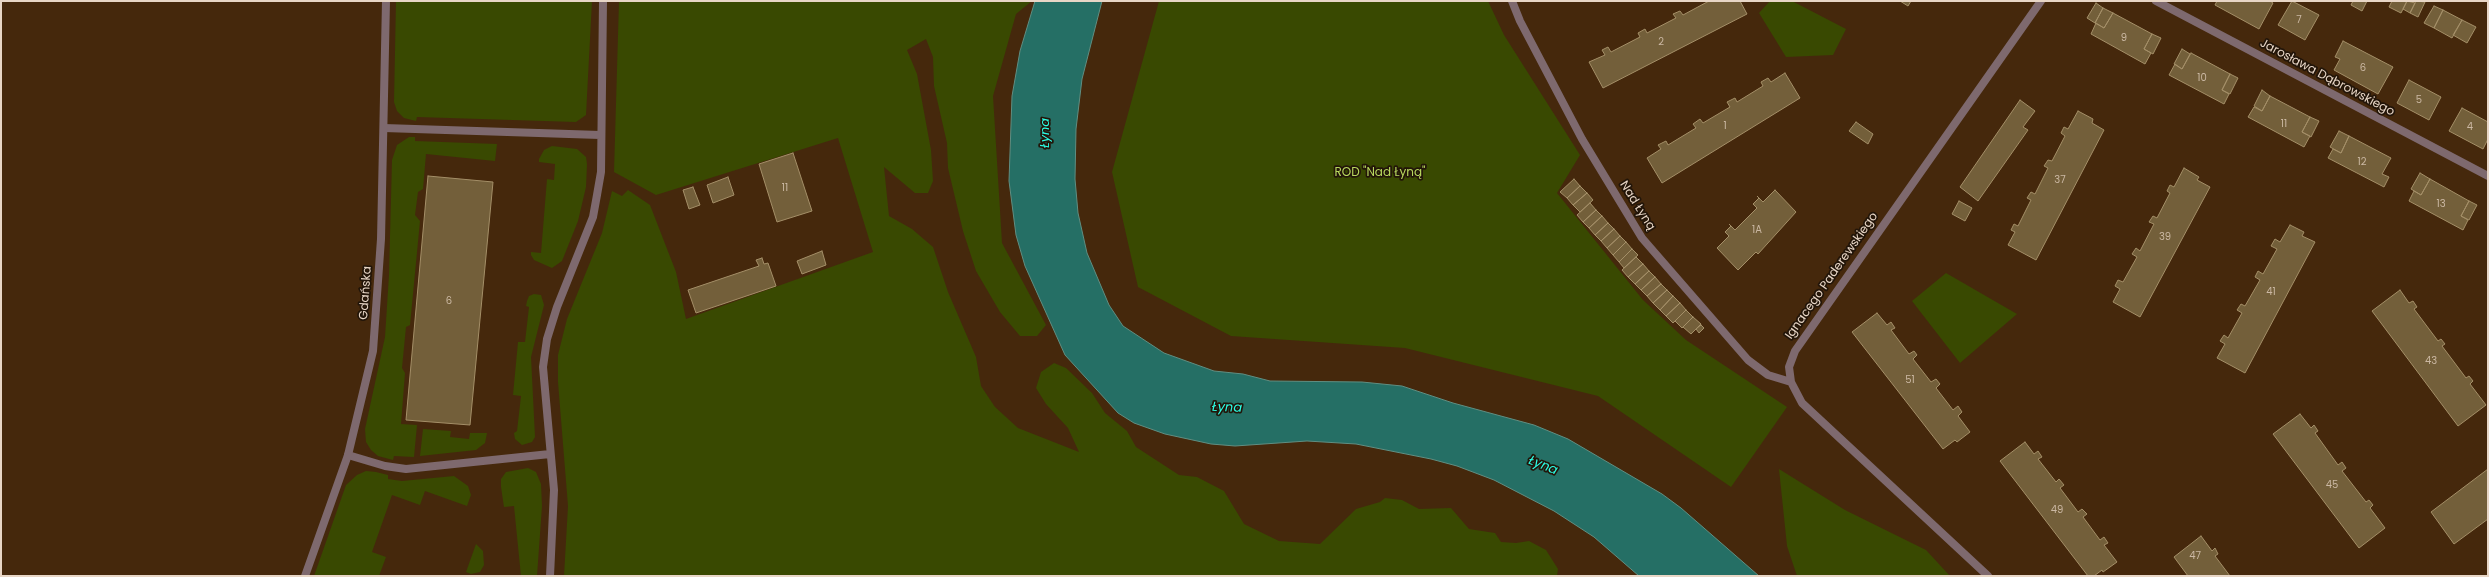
<!DOCTYPE html>
<meta charset="utf-8">
<style>
body{margin:0}
#map{position:relative;width:2489px;height:577px;overflow:hidden;background:#45280c;font-family:Poppins,sans-serif}
canvas{display:block}
.frame{position:absolute;inset:0;border:2px solid #e8d6c6;pointer-events:none}
</style>
<div id="map">
<canvas width="2489" height="577"></canvas>
<div class="frame"></div>
</div>
<script>
const g = document.querySelector('canvas').getContext('2d');
g.lineJoin = 'round';
function fill(path, color) {
  g.fillStyle = color;
  g.fill(path, 'evenodd');
}
function poly(rows) {
  const path = new Path2D();
  for (const r of rows) {
    path.moveTo(r[0], r[1]);
    for (let i = 2; i < r.length; i += 2) path.lineTo(r[i], r[i + 1]);
  }
  return path;
}
function trace(path, color, width, dash) {
  g.strokeStyle = color;
  g.lineWidth = width;
  g.lineCap = dash ? 'butt' : 'round';
  g.setLineDash(dash || []);
  g.stroke(path);
}
function write(font, color, halo, rows, align = 'center') {
  g.font = font + ' Poppins,sans-serif';
  g.lineWidth = 3.5;
  g.setLineDash([]);
  g.textBaseline = 'middle';
  g.strokeStyle = halo;
  g.fillStyle = color;
  for (const [text, x, y, turn = 0] of rows) {
    g.save();
    g.translate(x, y);
    g.rotate((+turn || 0) * Math.PI / 180);
    g.textAlign = isNaN(turn) ? turn : align;
    if (halo) g.strokeText(text, 0, 0);
    g.fillText(text, 0, 0);
    g.restore();
  }
}
const green = poly([
 [396,1,592,1,586,115,576,122,417,117,416,121,404,118,397,111,394,102],
 [619,1,1032,1,1016,14,993,96,1002,243,1046,325,1037,336,1020,336,1000,312,976,271,963,231,948,168,947,143,934,86,933,57,926,39,907,50,917,74,931,150,933,181,928,193,915,193,884,167,889,216,912,229,933,247,948,292,976,357,981,386,995,407,1018,428,1079,452,1068,428,1046,404,1036,388,1041,372,1054,363,1066,368,1092,393,1105,413,1127,431,1136,447,1179,475,1197,477,1224,491,1244,524,1279,541,1320,544,1356,509,1380,502,1385,498,1402,500,1419,509,1451,508,1469,529,1495,533,1501,542,1516,543,1529,541,1546,550,1558,569,1557,576,564,576,568,506,558,382,558,355,567,319,602,233,612,191,622,196,628,190,650,205,676,272,686,319,873,252,838,138,656,195,614,172],
 [1159,1,1488,1,1504,35,1580,155,1557,193,1643,300,1686,340,1787,407,1731,487,1598,396,1405,348,1231,336,1138,287,1112,172],
 [1770,1,1792,1,1846,29,1833,55,1786,57,1759,13],
 [409,137,415,137,415,141,497,144,495,161,426,154,423,189,418,192,415,215,420,221,410,325,406,327,402,368,405,373,401,424,417,425,414,457,394,456,393,460,378,456,371,450,366,442,365,429,385,337,389,275,392,160,397,145],
 [552,146,577,149,586,157,587,164,586,187,578,221,562,261,552,268,534,260,531,255,531,252,541,253,547,179,554,180,555,164,539,162,539,159,544,150],
 [1946,273,2017,314,1960,363,1912,301],
 [534,294,541,295,544,305,531,357,535,437,532,442,522,445,515,439,514,433,517,431,521,396,513,395,518,342,525,342,529,307,526,306,527,301,529,296],
 [423,429,451,431,450,437,469,439,470,433,487,433,485,443,476,450,420,456],
 [528,468,536,472,541,484,542,506,537,576,521,576,514,506,504,507,501,487,501,479,506,472],
 [1779,469,1845,510,1926,550,1950,576,1797,576,1787,546],
 [366,471,376,472,388,475,388,479,402,481,454,476,468,486,471,495,467,506,425,491,420,505,392,495,372,552,386,557,379,576,314,576,346,485,357,475],
 [476,544,483,551,484,565,480,572,471,574,466,572]
]);
const water = poly([
 [1035,1,1102,1,1082,79,1076,129,1075,179,1078,213,1087,253,1109,305,1123,326,1164,353,1214,371,1243,374,1270,381,1362,382,1402,386,1453,403,1534,425,1568,439,1662,494,1681,508,1759,576,1639,576,1594,537,1554,511,1494,480,1457,466,1431,459,1356,444,1307,441,1235,446,1211,444,1165,434,1134,423,1118,413,1065,355,1025,266,1016,235,1009,181,1012,96,1020,51,1035,1]
]);
const building = poly([
 [1709,1,1740,1,1747,14,1603,88,1589,62,1605,55,1602,50,1608,47,1611,52,1640,37,1638,33,1645,29,1647,33,1676,18,1673,14,1680,11,1683,15,1709,1],
 [1900,1,1911,1,1908,6,1900,1],
 [2217,1,2270,1,2273,3,2259,29,2215,5,2217,1],
 [2292,1,2319,15,2305,40,2278,25,2292,1],
 [2353,1,2367,1,2362,11,2351,5,2353,1],
 [2392,1,2407,1,2401,13,2389,7,2392,1],
 [2407,1,2415,3,2410,13,2403,9,2407,1],
 [2416,1,2425,2,2418,17,2410,13,2416,1],
 [2096,3,2103,8,2095,23,2087,18,2096,3],
 [2434,6,2443,10,2434,28,2424,23,2434,6],
 [2103,8,2113,13,2104,28,2095,23,2103,8],
 [2443,10,2462,20,2452,38,2434,28,2443,10],
 [2113,13,2152,34,2144,49,2151,53,2145,64,2091,34,2096,23,2104,28,2113,13],
 [2462,20,2476,27,2467,43,2453,35,2462,20],
 [2152,34,2161,38,2153,54,2144,49,2152,34],
 [2343,41,2393,67,2378,94,2334,70,2340,59,2335,57,2343,41],
 [2182,49,2190,54,2182,69,2174,64,2182,49],
 [2191,53,2230,74,2222,90,2229,94,2224,104,2169,75,2175,64,2182,69,2191,53],
 [1785,73,1800,98,1662,183,1647,158,1661,149,1658,145,1666,141,1668,145,1696,128,1693,124,1700,119,1703,123,1730,107,1727,102,1735,98,1737,102,1763,86,1761,82,1768,78,1771,82,1785,73],
 [2230,74,2238,78,2230,94,2222,90,2230,74],
 [2409,80,2441,97,2429,120,2397,103,2409,80],
 [2262,90,2270,96,2262,111,2254,106,2262,90],
 [2270,96,2310,117,2302,132,2310,136,2304,147,2248,117,2254,107,2262,111,2270,96],
 [2020,100,2035,111,2023,127,2028,130,1978,201,1960,187,2020,100],
 [2462,108,2488,122,2488,139,2483,149,2449,131,2462,108],
 [2078,111,2093,119,2092,123,2104,130,2036,260,2008,245,2015,232,2011,230,2014,224,2018,226,2031,200,2027,198,2031,192,2035,194,2048,168,2044,166,2048,160,2052,161,2065,136,2061,133,2064,127,2068,129,2078,111],
 [2310,117,2319,121,2311,137,2302,132,2310,117],
 [1856,122,1873,134,1868,144,1849,131,1856,122],
 [2339,131,2349,136,2341,153,2330,147,2339,131],
 [2349,136,2391,158,2382,174,2389,177,2384,187,2328,158,2333,149,2341,153,2349,136],
 [793,153,812,211,777,222,759,164,793,153],
 [2184,168,2199,177,2197,180,2210,187,2140,317,2113,302,2120,289,2115,286,2118,280,2123,282,2137,257,2132,254,2136,248,2140,251,2154,224,2149,222,2153,216,2157,218,2170,193,2167,191,2170,185,2174,187,2184,168],
 [2420,173,2430,179,2421,195,2411,189,2420,173],
 [428,176,493,182,470,425,406,420,428,176],
 [728,177,734,195,713,203,707,185,728,177],
 [1574,179,1580,186,1567,198,1560,192,1574,179],
 [2430,179,2469,201,2461,216,2468,220,2463,230,2409,201,2414,191,2421,195,2430,179],
 [1580,186,1587,193,1573,205,1567,198,1580,186],
 [693,187,700,205,689,209,683,190,693,187],
 [1775,190,1796,212,1758,254,1756,252,1738,270,1717,248,1729,236,1725,232,1731,226,1729,224,1735,230,1757,208,1753,204,1759,198,1757,196,1763,202,1775,190],
 [1587,193,1593,200,1580,212,1573,205,1587,193],
 [1959,201,1972,208,1965,221,1952,214,1959,201],
 [2469,201,2477,205,2469,220,2461,216,2469,201],
 [1590,203,1596,210,1583,222,1577,215,1590,203],
 [1596,210,1602,216,1589,228,1583,222,1596,210],
 [1602,216,1608,223,1595,235,1589,228,1602,216],
 [1608,223,1614,229,1601,241,1595,235,1608,223],
 [2290,225,2304,232,2302,236,2315,242,2245,373,2217,358,2225,344,2220,341,2224,335,2228,338,2242,313,2237,310,2241,304,2245,306,2260,280,2255,277,2258,271,2263,274,2277,249,2271,246,2275,239,2280,242,2290,225],
 [1614,229,1620,236,1607,248,1601,241,1614,229],
 [1620,236,1626,242,1613,255,1607,248,1620,236],
 [1626,242,1632,249,1619,262,1613,255,1626,242],
 [1632,249,1638,255,1624,268,1619,262,1632,249],
 [822,251,826,265,802,274,797,261,822,251],
 [1636,257,1643,264,1628,277,1622,270,1636,257],
 [762,258,764,264,768,263,776,286,696,313,688,290,759,266,756,260,762,258],
 [1643,264,1649,271,1635,284,1628,277,1643,264],
 [1649,271,1655,277,1641,290,1635,284,1649,271],
 [1655,277,1661,284,1647,296,1641,290,1655,277],
 [1661,284,1667,290,1653,303,1647,296,1661,284],
 [1667,290,1673,296,1660,310,1653,303,1667,290],
 [2400,290,2409,303,2413,301,2417,307,2414,309,2438,341,2441,339,2445,344,2442,346,2466,378,2469,376,2473,381,2470,384,2486,405,2458,426,2372,311,2400,290],
 [1673,296,1680,303,1666,316,1660,310,1673,296],
 [1680,303,1686,310,1673,323,1666,316,1680,303],
 [1686,310,1693,317,1682,328,1675,321,1686,310],
 [1877,313,1887,325,1891,322,1895,328,1891,330,1909,354,1914,351,1917,355,1913,359,1931,382,1936,379,1940,384,1936,388,1953,410,1958,406,1962,412,1958,416,1970,432,1957,442,1955,440,1943,449,1852,332,1877,313],
 [1693,317,1701,324,1691,334,1683,327,1693,317],
 [1701,325,1704,328,1699,333,1696,329,1701,325],
 [2300,414,2311,428,2314,425,2318,431,2315,433,2338,465,2342,462,2346,468,2342,471,2366,502,2369,500,2373,505,2370,508,2385,528,2359,548,2273,434,2300,414],
 [2025,442,2034,454,2038,451,2042,457,2038,459,2056,482,2059,479,2064,485,2060,488,2078,512,2082,509,2087,514,2083,517,2100,540,2104,537,2108,543,2104,545,2117,562,2103,572,2102,570,2094,576,2088,576,2000,461,2025,442],
 [2488,469,2488,519,2454,544,2431,512,2488,469],
 [2201,536,2212,551,2215,548,2218,554,2215,556,2230,576,2188,576,2174,557,2201,536]
]);
const minor = poly([
 [1512,1,1520,21,1582,139,1642,238,1748,360,1768,375,1791,382],
 [2156,1,2488,176],
 [384,128,600,135],
 [348,455,385,466,406,469,550,454],
 [550,576,554,490,543,367,547,339,557,307,593,217,597,195,601,172,603,1],
 [1988,576,1802,403,1791,382,1789,367,1795,351,2041,1]
]);
const tertiary = poly([
 [305,576,348,455,373,351,381,239,386,1]
]);
const numberNames = [
 ["7",2299,20],
 ["9",2124,38],
 ["2",1661,42],
 ["6",2363,68],
 ["10",2202,78],
 ["5",2419,100],
 ["11",2284,124],
 ["1",1725,126],
 ["4",2470,127],
 ["12",2362,162],
 ["37",2060,180],
 ["11",785,188],
 ["13",2441,204],
 ["1A",1757,230],
 ["39",2165,237],
 ["41",2271,292],
 ["6",449,301],
 ["43",2431,361],
 ["51",1910,380],
 ["45",2332,485],
 ["49",2057,510],
 ["47",2195,556]
];
const streetNames = [
 ["Jarosława Dąbrowskiego",2327,78,28],
 ["Nad Łyną",1637,206,58],
 ["Ignacego Paderewskiego",1832,276,-55],
 ["Gdańska",366,293,-86]
];
const parkNames = [
 ["ROD \"Nad Łyną\"",1380,173]
];
const waterNames = [
 ["Łyna",1046,133,-90],
 ["Łyna",1227,408,2],
 ["Łyna",1543,466,22]
];
fill(green, '#394901');
fill(water, '#256f65');
trace(water, '#608e82', 1);
fill(building, '#735f3a');
trace(building, '#a48f68', 1);
trace(minor, '#7e696e', 8);
trace(tertiary, '#7e696e', 8);
write('10px', '#cbb8a3', null, numberNames);
write('12px', '#e8d6c6', '#221509', streetNames);
write('12px', '#b8d85e', '#221509', parkNames);
write('italic 13px', '#2cfce4', '#221509', waterNames);
</script>
